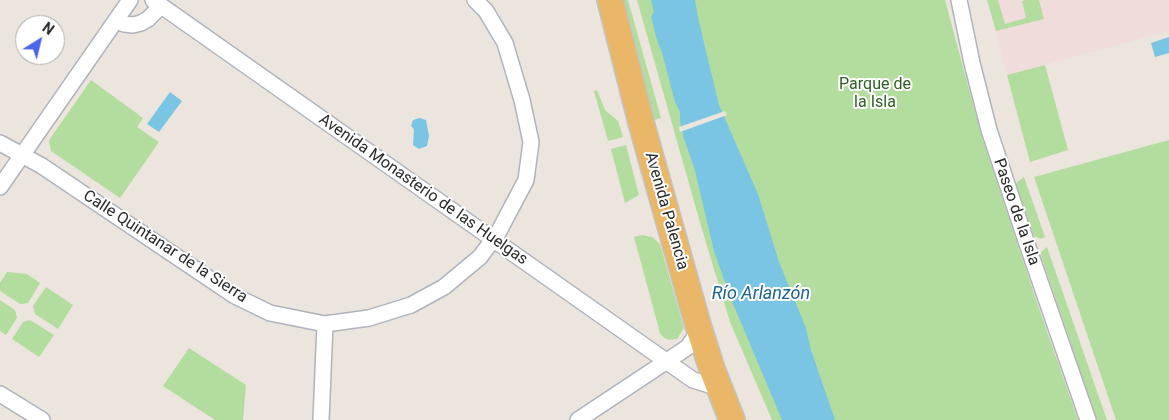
<!DOCTYPE html>
<meta charset="utf-8">
<style>
body{margin:0}
#map{position:relative;width:1169px;height:420px;overflow:hidden;background:#ebe5de;font-family:Roboto,sans-serif}
canvas{display:block}
.north{position:absolute;left:15px;top:15px;width:50px;height:50px;box-sizing:border-box;background:#fff;border:1px solid #aaa;border-radius:50%;rotate:36deg;font-size:14px;font-weight:700;line-height:20px;text-align:center;color:#2a2a2a}
.north::after{content:'';display:block;margin:auto;width:18px;height:22px;background:#4c66e9;clip-path:polygon(50% 0,100% 100%,50% 72%,0 100%)}
</style>
<div id="map">
<canvas width="1169" height="420"></canvas>
<div class="north">N</div>
</div>
<script>
const g = document.querySelector('canvas').getContext('2d');
g.lineJoin = 'round';
function fill(path, color) {
  g.fillStyle = color;
  g.fill(path, 'evenodd');
}
function poly(rows) {
  const path = new Path2D();
  for (const r of rows) {
    path.moveTo(r[0], r[1]);
    for (let i = 2; i < r.length; i += 2) path.lineTo(r[i], r[i + 1]);
  }
  return path;
}
function trace(path, color, width, dash) {
  g.strokeStyle = color;
  g.lineWidth = width;
  g.lineCap = dash ? 'butt' : 'round';
  g.setLineDash(dash || []);
  g.stroke(path);
}
function write(font, color, halo, rows, align = 'center') {
  g.font = font + ' Roboto,sans-serif';
  g.lineWidth = 4;
  g.setLineDash([]);
  g.textBaseline = 'middle';
  g.strokeStyle = halo;
  g.fillStyle = color;
  for (const [text, x, y, turn = 0] of rows) {
    g.save();
    g.translate(x, y);
    g.rotate((+turn || 0) * Math.PI / 180);
    g.textAlign = isNaN(turn) ? turn : align;
    if (halo) g.strokeText(text, 0, 0);
    g.fillText(text, 0, 0);
    g.restore();
  }
}
const medical = poly([
 [988,0,1169,0,1169,31,1007,75]
]);
const green = poly([
 [614,0,628,0,661,118,648,122],
 [637,0,945,0,981,134,1035,297,1078,420,772,420,730,322,701,226],
 [987,0,998,0,1005,24,1026,18,1022,1,1026,0,1039,0,1044,19,996,31],
 [1045,65,1068,150,1030,162,1007,75],
 [91,80,143,118,137,127,159,142,120,198,51,151,49,140],
 [597,90,605,110,618,121,623,137,608,141,594,91],
 [1169,140,1169,420,1116,420,1034,177],
 [626,145,639,195,625,203,611,149],
 [1024,177,1045,237,1041,239,1034,236,1016,184,1017,182],
 [642,235,652,237,660,244,684,328,677,339,669,340,663,337,660,333,634,237],
 [1047,247,1107,420,1097,420,1041,256,1041,252],
 [7,272,27,274,40,283,28,303,20,304,0,291,0,283],
 [46,287,73,305,58,329,35,314,33,306],
 [0,300,15,310,17,318,6,335,0,331],
 [30,320,54,335,39,357,12,339,23,322],
 [189,348,246,385,243,420,215,420,163,386]
]);
const water = poly([
 [651,0,695,0,699,22,719,105,758,194,779,262,806,328,811,350,835,420,782,420,731,299,714,251,694,167,684,139,680,121,680,112,675,102,662,53,656,37,651,16,654,12],
 [1169,37,1169,53,1155,57,1151,43],
 [170,92,182,101,159,132,147,124],
 [419,118,426,120,429,136,427,146,419,149,413,145,414,129,411,126,413,120]
]);
const pier = poly([
 [725,111,727,115,680,132,679,127]
]);
const minor = poly([
 [153,0,693,380,719,388],
 [959,0,972,63,989,130,1026,241,1088,420],
 [116,20,124,24,133,25,141,23,148,19,161,6],
 [0,143,42,166,235,296,270,313,325,324,369,318,411,305,444,287,480,257,498,233,526,180,531,142,522,100,505,43,486,11,475,0],
 [0,187,130,0],
 [0,394,42,420],
 [321,420,325,324],
 [578,420,688,347,696,335,698,326]
]);
const trunk = poly([
 [610,0,642,126,698,325,712,369,732,420]
]);
const parkNames = [
 ["Parque de",875,85],
 ["la Isla",875,103]
];
const streetNames = [
 ["Avenida Monasterio de las Huelgas",423,190,35],
 ["Avenida Palencia",666,211,74],
 ["Paseo de la Isla",1016,212,71],
 ["Calle Quintanar de la Sierra",165,247,33]
];
const waterNames = [
 ["Río Arlanzón",761,294]
];
fill(medical, '#f1dcdc');
fill(green, '#b3dc9f');
fill(water, '#7ac5e3');
fill(pier, '#ebe5de');
trace(minor, '#b1b3bc', 18);
trace(trunk, '#c3c3c3', 28);
trace(minor, '#fff', 15);
trace(trunk, '#eab667', 25);
write('16px', '#2d6121', '#fff', parkNames);
write('16px', '#2a2a2a', '#fff', streetNames);
write('italic 18px', '#1a648f', '#fff', waterNames);
</script>
